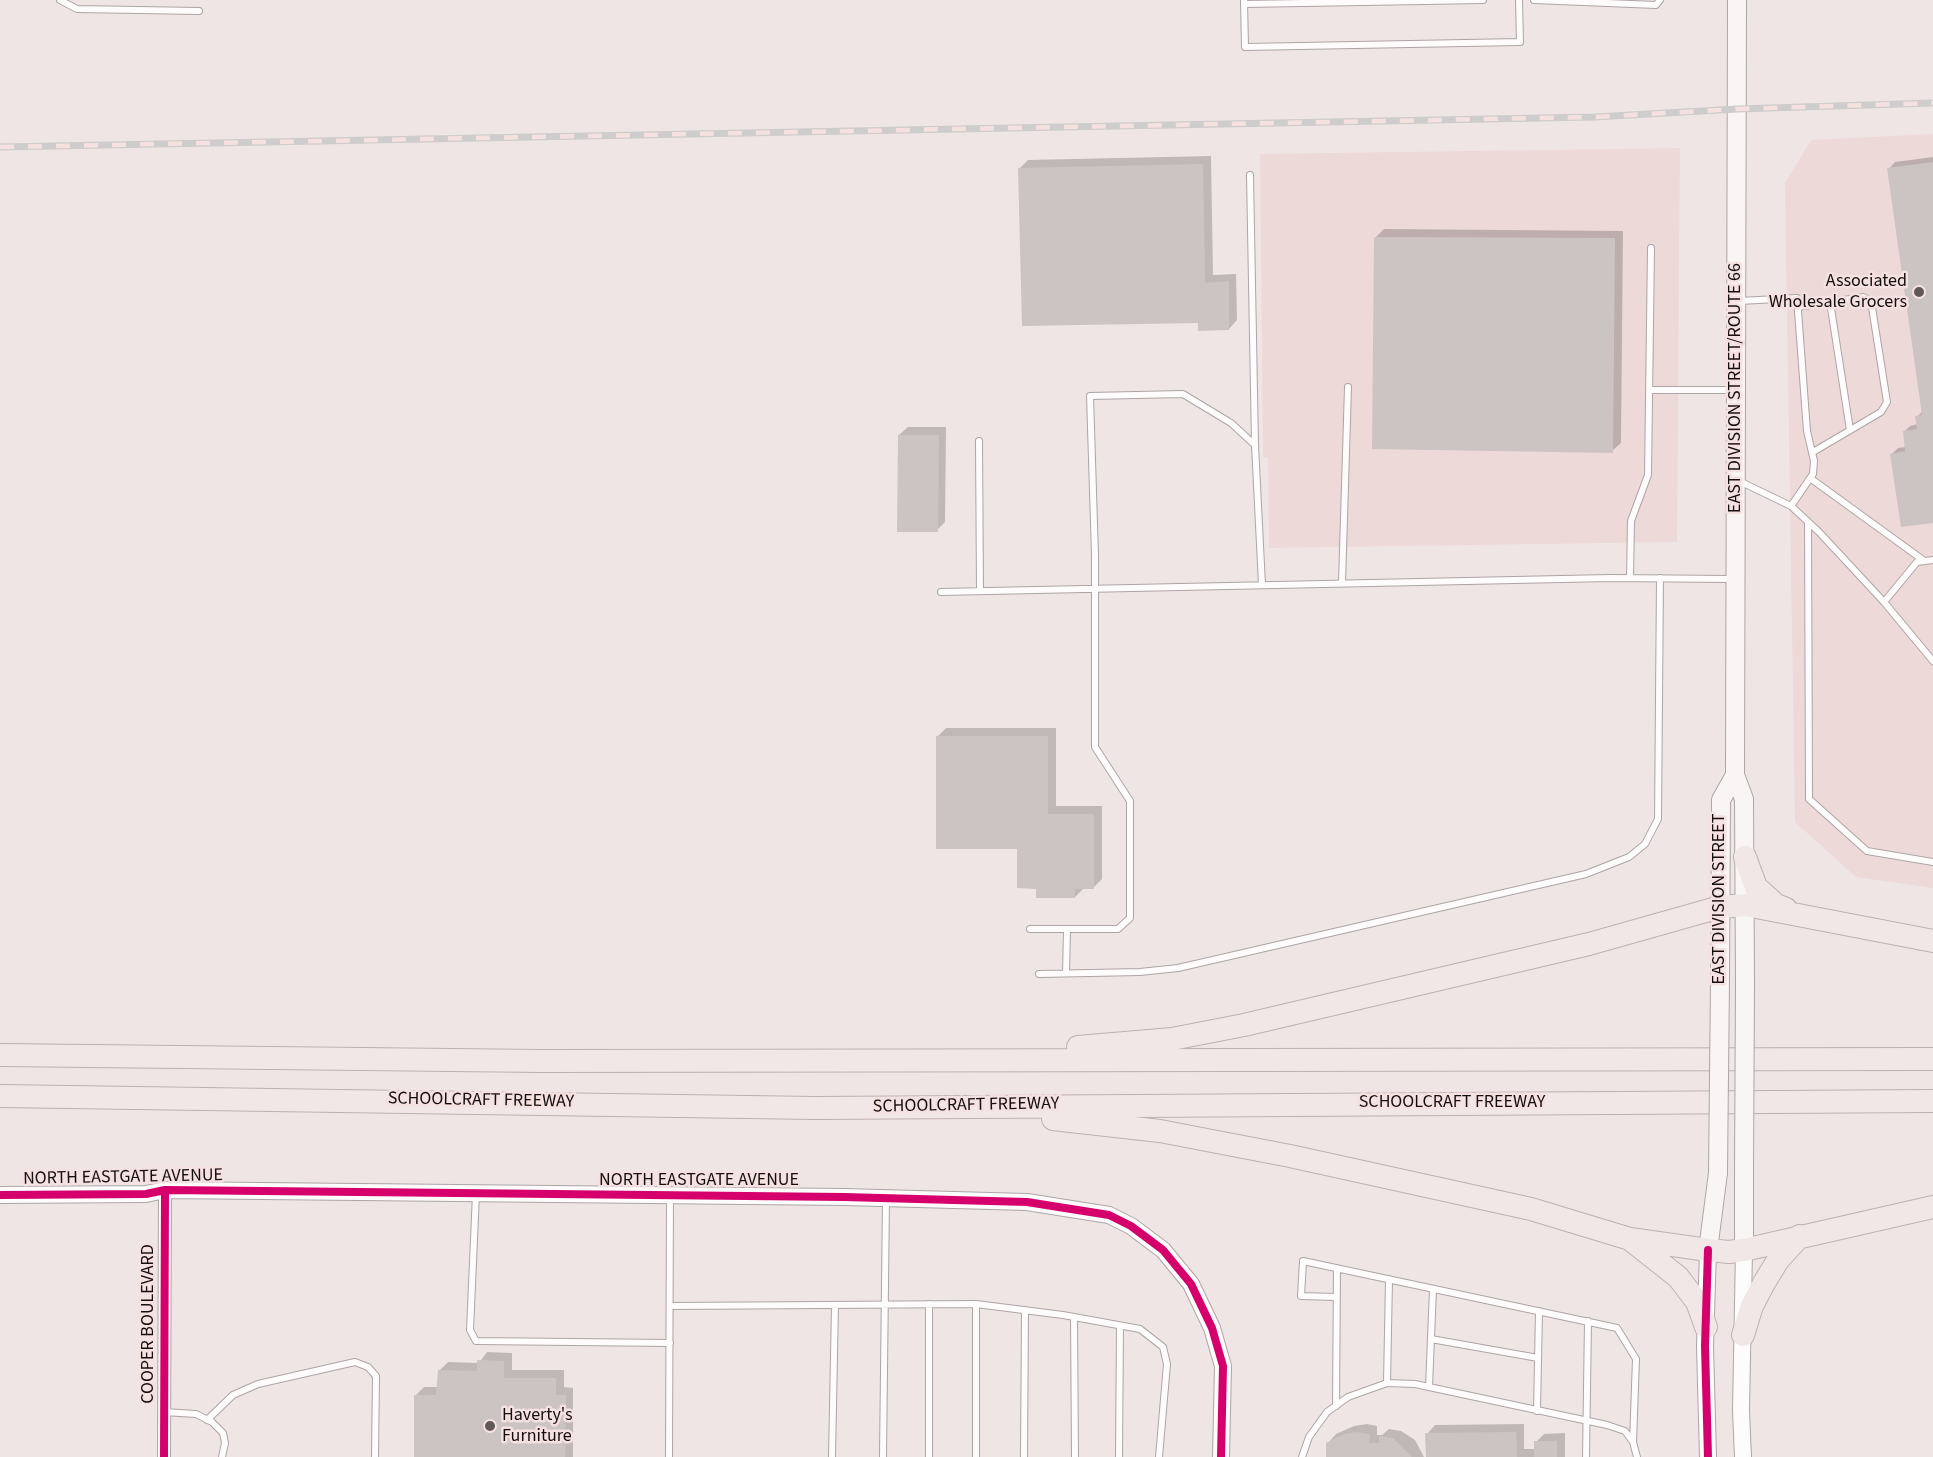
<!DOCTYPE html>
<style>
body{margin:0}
canvas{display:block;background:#f0e5e5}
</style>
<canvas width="1933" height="1457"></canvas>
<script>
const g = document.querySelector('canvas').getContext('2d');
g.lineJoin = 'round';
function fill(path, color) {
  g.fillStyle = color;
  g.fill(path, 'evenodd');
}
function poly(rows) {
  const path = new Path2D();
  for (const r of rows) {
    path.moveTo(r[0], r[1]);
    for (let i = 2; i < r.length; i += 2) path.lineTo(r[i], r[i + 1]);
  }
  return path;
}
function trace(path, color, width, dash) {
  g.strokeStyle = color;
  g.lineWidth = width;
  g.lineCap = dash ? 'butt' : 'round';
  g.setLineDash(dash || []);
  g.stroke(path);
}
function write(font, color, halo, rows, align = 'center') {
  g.font = font + ' "Source Sans 3",sans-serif';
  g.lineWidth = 5;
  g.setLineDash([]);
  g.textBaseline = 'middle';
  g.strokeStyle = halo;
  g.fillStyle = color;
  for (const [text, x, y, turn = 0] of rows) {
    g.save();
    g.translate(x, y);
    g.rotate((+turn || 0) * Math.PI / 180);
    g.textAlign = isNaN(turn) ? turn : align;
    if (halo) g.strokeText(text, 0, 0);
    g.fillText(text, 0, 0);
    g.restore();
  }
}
const built = poly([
 [1933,134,1933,888,1856,877,1795,822,1785,183,1811,140],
 [1680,148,1677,542,1269,548,1268,458,1263,457,1260,154]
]);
const shadow = poly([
 [1211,156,1213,275,1236,274,1237,320,1229,329,1199,321,1020,168,1028,160],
 [1933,157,1933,521,1892,454,1898,448,1906,447,1904,432,1910,426,1918,424,1917,417,1923,411,1889,169,1895,162],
 [1384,229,1623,231,1621,443,1612,451,1376,237],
 [908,427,946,427,945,522,937,530,899,435],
 [946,728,1056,728,1056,806,1102,806,1102,879,1093,888,1084,888,1075,897,1037,887,1019,848,937,737],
 [487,1352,512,1353,512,1370,564,1370,564,1387,573,1388,573,1457,415,1457,416,1395,424,1387,438,1387,439,1371,448,1362,479,1363],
 [1367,1424,1377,1426,1377,1435,1382,1435,1389,1429,1401,1431,1415,1440,1424,1457,1328,1457,1328,1443,1336,1434,1354,1426],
 [1524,1424,1524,1449,1536,1449,1536,1442,1544,1434,1565,1433,1565,1457,1427,1457,1427,1434,1435,1425]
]);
const building = poly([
 [1933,162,1933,523,1901,527,1890,454,1905,451,1903,431,1917,429,1915,416,1922,415,1887,168],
 [1203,164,1205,283,1229,281,1229,330,1198,331,1198,323,1022,326,1018,168],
 [1374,237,1615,238,1613,453,1372,449],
 [898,435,939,435,938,532,897,532],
 [936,736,1048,736,1048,814,1094,814,1094,889,1075,889,1075,898,1036,898,1036,889,1017,888,1017,849,936,849],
 [477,1360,504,1361,504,1378,556,1378,556,1395,566,1395,565,1457,414,1457,414,1395,436,1395,438,1370,477,1371],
 [1357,1432,1370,1434,1369,1443,1379,1443,1379,1436,1393,1438,1412,1457,1326,1457,1326,1443,1344,1434],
 [1516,1432,1517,1457,1426,1457,1425,1433],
 [1534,1441,1557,1441,1557,1457,1534,1457]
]);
const service = poly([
 [60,0,77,9,199,11],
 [1244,0,1245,47,1520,42,1519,0],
 [1534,0,1656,5,1660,0],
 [1244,4,1483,0],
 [1250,175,1255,445,1262,585],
 [1739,301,1797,298,1807,431,1814,461,1813,474,1791,506],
 [1830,302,1850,430],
 [1798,307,1863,297,1871,301,1887,402,1881,412,1813,452],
 [1649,390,1735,390],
 [979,441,980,591],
 [1810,478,1923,560],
 [1739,481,1791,506,1819,532,1884,602,1933,661],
 [1808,522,1809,799,1867,851,1933,862],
 [1630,578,1631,521,1648,475,1651,248],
 [1342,583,1348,387],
 [941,592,1610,578,1732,579],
 [1884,602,1917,562,1933,560],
 [1030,929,1118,929,1130,918,1130,801,1095,747,1095,555,1090,396,1183,394,1231,423,1255,445],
 [1066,973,1067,930],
 [1039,974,1140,972,1178,968,1586,874,1629,857,1645,844,1658,819,1660,578],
 [476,1194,470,1330,476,1341,670,1343],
 [1336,1297,1301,1296,1303,1261,1617,1328,1636,1359,1633,1442],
 [929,1304,929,1457],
 [976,1304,976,1457],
 [671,1306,976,1304,1063,1315,1140,1329,1163,1347,1167,1364,1159,1457],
 [1074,1317,1075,1457],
 [1431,1339,1538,1358],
 [1387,1383,1389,1279],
 [1429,1387,1433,1289],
 [1336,1406,1337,1268],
 [1537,1411,1539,1311],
 [164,1412,196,1414,212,1422,223,1433,225,1443,222,1457],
 [207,1420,233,1395,258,1384,355,1362,368,1367,376,1376,375,1457],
 [669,1457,670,1197],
 [832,1457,835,1305],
 [883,1457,886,1199],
 [1024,1457,1025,1310],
 [1119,1457,1120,1326],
 [1302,1457,1309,1437,1327,1412,1348,1397,1387,1383,1415,1384,1607,1425,1625,1431,1633,1442,1637,1457],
 [1586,1457,1588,1321]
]);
const minor = poly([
 [164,1457,165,1190]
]);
const tertiary = poly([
 [0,1195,146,1194,165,1190,844,1197,1027,1202,1109,1215,1131,1226,1163,1250,1191,1284,1212,1328,1223,1366,1221,1457],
 [1708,1457,1705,1346,1708,1250],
 [1743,1457,1741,1411,1744,1250]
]);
const secondary = poly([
 [1737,0,1735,775,1744,799,1745,984],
 [1720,980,1721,800,1735,775],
 [1708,1250,1718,1173],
 [1744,1250,1744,1171]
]);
const motorway = poly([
 [1745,857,1756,887,1776,905,1786,909],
 [1078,1047,1172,1039,1244,1025,1589,944,1720,907,1746,905,1933,941],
 [0,1055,542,1061,1933,1059],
 [0,1096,815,1108,1933,1101],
 [1053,1119,1160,1131,1290,1156,1531,1209,1630,1239,1708,1250,1729,1252,1744,1250,1933,1207],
 [1631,1240,1678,1277,1697,1302,1706,1327],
 [1743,1335,1752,1306,1764,1283,1778,1260,1800,1236]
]);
const rail = poly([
 [0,147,1595,117,1737,109,1933,103]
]);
const secondaryBridge = poly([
 [1744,1171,1745,984],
 [1718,1173,1720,980]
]);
const cycleway = poly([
 [0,1195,146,1194,165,1190,844,1197,1027,1202,1109,1215,1131,1226,1163,1250,1191,1284,1212,1328,1223,1366,1221,1457],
 [164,1457,165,1190],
 [1708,1457,1705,1346,1708,1250]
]);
const markers = [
 [1919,292,6,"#615959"],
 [490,1426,6,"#615959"]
];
const poiNames = [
 ["Associated",1907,282],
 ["Wholesale Grocers",1907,303],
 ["Haverty's",502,1416,"left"],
 ["Furniture",502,1437,"left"]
];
const streetNames = [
 ["EAST DIVISION STREET/ROUTE 66",1736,388,-90],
 ["EAST DIVISION STREET",1720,899,-90],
 ["SCHOOLCRAFT FREEWAY",481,1101,1],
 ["SCHOOLCRAFT FREEWAY",1452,1103],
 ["SCHOOLCRAFT FREEWAY",966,1106,-1],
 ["NORTH EASTGATE AVENUE",123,1178,-1],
 ["NORTH EASTGATE AVENUE",699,1181],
 ["COOPER BOULEVARD",149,1324,-90]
];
fill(built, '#eed9d9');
fill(shadow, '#0003');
fill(building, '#ccc3c3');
trace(service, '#ada5a5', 8);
trace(minor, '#ada5a5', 14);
trace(tertiary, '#ada5a5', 18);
trace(secondary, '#ada5a5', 20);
trace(motorway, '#beb0b0', 24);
trace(service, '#fdfbfb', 6);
trace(minor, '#fdfbfb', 12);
trace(tertiary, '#fdfbfb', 16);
trace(secondary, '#f9f5f5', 18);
trace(motorway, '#f1e7e7', 22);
trace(rail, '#cecccc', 7);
trace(rail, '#f5e1e0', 4.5, [14]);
trace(secondaryBridge, '#ada5a5', 20, []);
trace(secondaryBridge, '#f9f5f5', 18);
trace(cycleway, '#d6006c', 8);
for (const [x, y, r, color] of markers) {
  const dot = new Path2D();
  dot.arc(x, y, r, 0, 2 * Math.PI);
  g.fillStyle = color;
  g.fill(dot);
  trace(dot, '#f5e1e0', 2);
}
write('18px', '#140e0d', '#f5e1e0', poiNames, 'right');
write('18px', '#140e0d', '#f5e1e0', streetNames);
</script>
